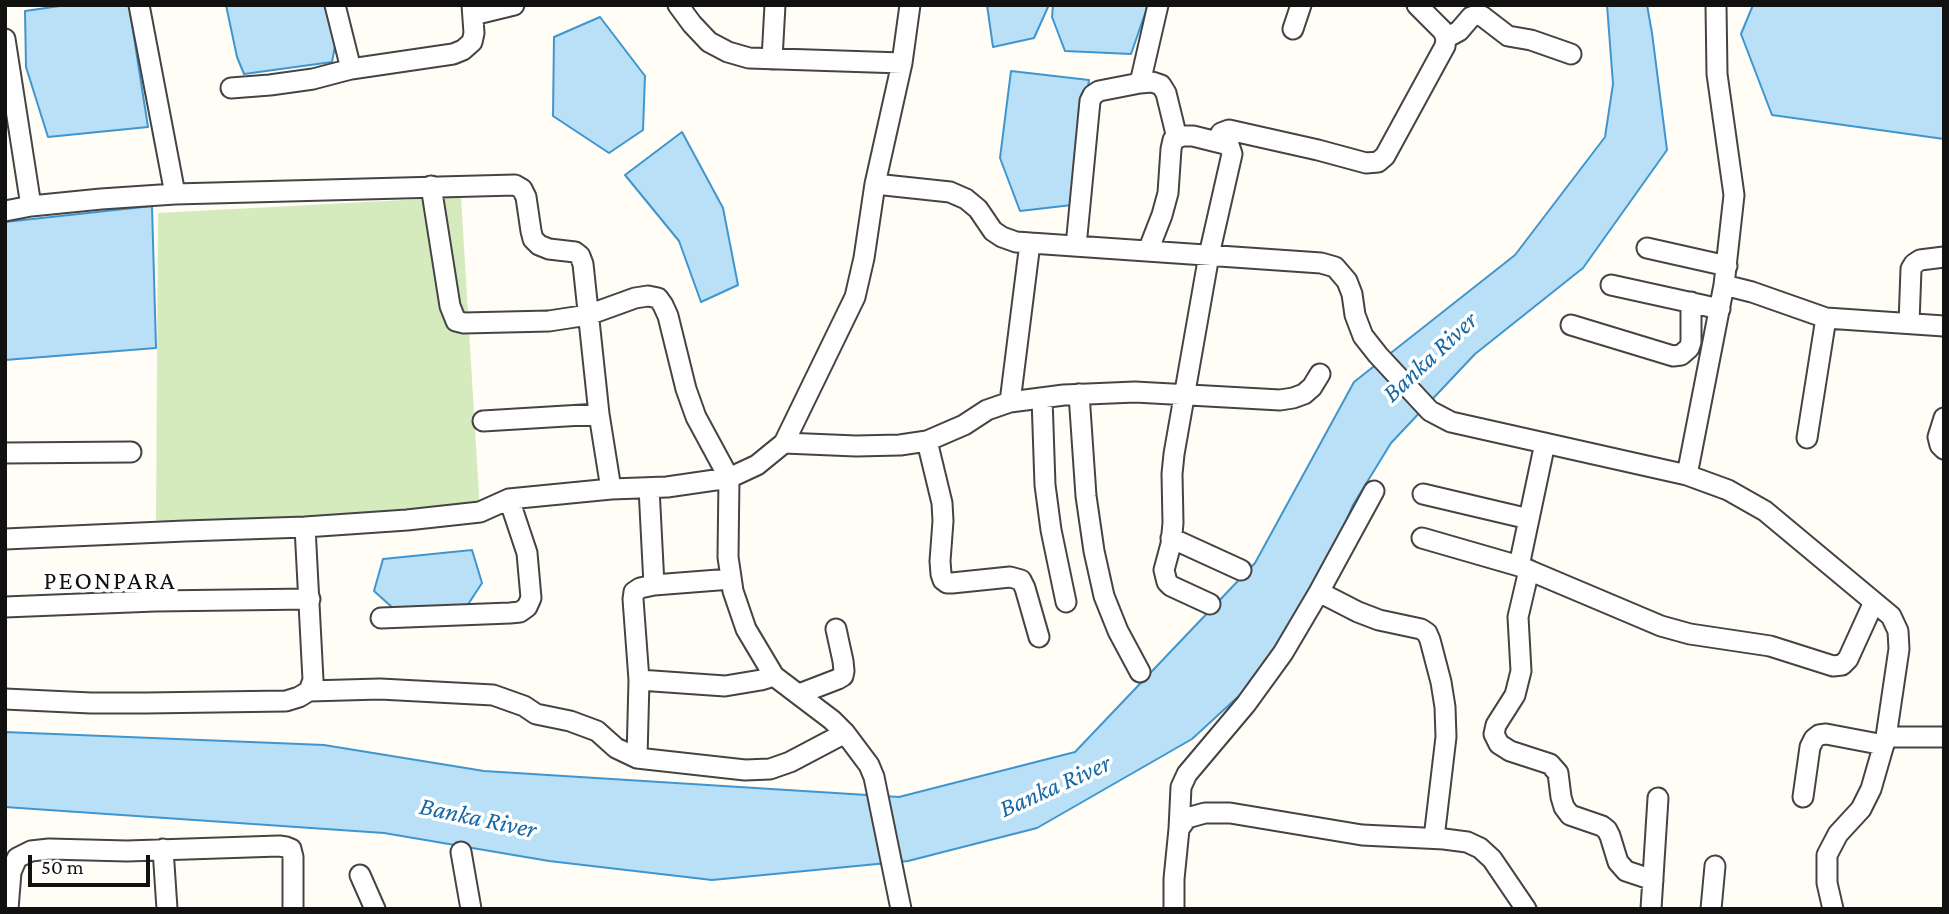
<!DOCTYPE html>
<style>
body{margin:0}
#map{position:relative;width:1949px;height:914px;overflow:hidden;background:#fffdf5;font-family:"Crimson Pro",serif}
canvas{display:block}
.frame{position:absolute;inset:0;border:7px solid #111;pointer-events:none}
.scale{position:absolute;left:28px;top:855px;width:122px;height:32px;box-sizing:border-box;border:4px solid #111;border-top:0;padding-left:9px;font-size:21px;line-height:24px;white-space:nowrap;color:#111;-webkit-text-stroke:5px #fff;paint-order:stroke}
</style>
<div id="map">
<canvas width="1949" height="914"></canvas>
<div class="frame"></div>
<div class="scale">50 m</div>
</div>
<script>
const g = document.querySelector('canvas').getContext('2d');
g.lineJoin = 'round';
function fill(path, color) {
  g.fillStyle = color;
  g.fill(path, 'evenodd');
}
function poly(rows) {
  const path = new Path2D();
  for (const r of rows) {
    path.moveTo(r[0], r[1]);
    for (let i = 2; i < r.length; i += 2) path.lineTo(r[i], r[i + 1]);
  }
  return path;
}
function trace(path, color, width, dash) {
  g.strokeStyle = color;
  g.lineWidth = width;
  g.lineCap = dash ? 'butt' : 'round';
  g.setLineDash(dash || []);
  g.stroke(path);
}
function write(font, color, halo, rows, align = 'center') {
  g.font = font + ' "Crimson Pro",serif';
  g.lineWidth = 7;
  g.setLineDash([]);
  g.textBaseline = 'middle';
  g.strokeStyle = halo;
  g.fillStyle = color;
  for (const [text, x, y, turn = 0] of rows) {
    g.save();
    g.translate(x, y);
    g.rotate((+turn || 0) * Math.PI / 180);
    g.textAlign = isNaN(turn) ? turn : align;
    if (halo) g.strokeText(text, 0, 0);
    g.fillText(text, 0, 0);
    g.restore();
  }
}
const green = poly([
 [461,197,480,512,185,531,156,520,158,213]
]);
const water = poly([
 [67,5,129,5,148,127,48,137,26,67,25,11,67,5],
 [226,5,329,5,338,30,332,62,244,74,237,57,226,5],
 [987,5,1048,5,1048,7,1034,38,993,47,987,5],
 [1053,5,1148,5,1131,54,1065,51,1052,17,1053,5],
 [1607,5,1647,5,1652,33,1667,150,1583,268,1475,354,1391,443,1353,505,1324,574,1253,683,1192,739,1037,828,908,861,712,880,549,861,384,833,5,807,5,732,324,745,484,771,899,797,1075,752,1255,563,1354,382,1515,255,1605,137,1613,84,1607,5],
 [1753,5,1944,5,1944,139,1772,115,1741,34,1753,5],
 [600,17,645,76,643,130,609,153,553,116,554,37,600,17],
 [1011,71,1089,80,1072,205,1020,211,1000,158,1011,71],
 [682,132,723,208,738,285,701,302,679,241,625,175,682,132],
 [152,206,156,348,5,360,5,222,152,206],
 [472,550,482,583,465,609,394,609,374,591,383,559,472,550]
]);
const minor = poly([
 [139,5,175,194],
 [335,5,351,69],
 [678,5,692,24,709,42,728,52,749,58,902,63],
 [473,15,514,5],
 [1293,29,1301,5],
 [1446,38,1459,31,1471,17,1477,15,1482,16,1508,36,1531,40,1571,54],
 [5,39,31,206],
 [772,59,775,5],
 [1140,83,1158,5],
 [231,88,270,85,313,79,351,69,453,54,463,50,472,42,474,33,472,5],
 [1217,141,1221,133,1229,130,1318,150,1366,163,1378,162,1385,156,1445,46,1446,38,1443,31,1417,5],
 [875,184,950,192,966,199,978,209,993,231,1002,237,1016,242,1321,263,1335,267,1347,281,1352,294,1355,315,1363,336,1378,355,1430,411,1451,422,1687,475,1728,490,1765,511,1891,616,1898,631,1899,649,1886,737,1871,789,1861,809,1838,834,1827,855,1827,883,1833,909],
 [431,186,450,306,456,321,464,323,549,321,588,315,635,298,648,296,658,298,663,305,668,316,686,389,696,417,729,478,728,557,733,591,746,629,774,676,832,720,845,733,869,765,874,777,901,909],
 [5,211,31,206,101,199,175,194,515,185,522,189,526,197,531,231,533,239,539,245,549,249,575,252,580,256,583,264,599,414,611,489],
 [1076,246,1090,101,1093,95,1099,91,1140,83,1152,82,1161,85,1166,93,1177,138],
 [1647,248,1727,266],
 [1148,251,1162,215,1168,193,1171,149,1173,140,1182,136,1193,136,1229,145,1232,154,1209,255,1174,454,1172,474,1173,523,1171,544,1164,570,1167,582,1171,586,1210,604],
 [1611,285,1720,309],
 [1724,285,1752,292,1826,318,1944,326],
 [1909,323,1911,269,1914,264,1920,260,1944,257],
 [1571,325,1673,356,1681,355,1689,348,1691,342,1691,302],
 [1079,394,1086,496,1094,551,1104,596,1118,631,1140,672],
 [1042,398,1045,485,1051,530,1066,602],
 [1010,402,1030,243],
 [1944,418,1938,437,1940,445,1944,449],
 [483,421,599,414],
 [1807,438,1826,318],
 [927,441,942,503,943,521,940,561,941,574,943,580,947,583,952,583,1010,577,1021,580,1025,588,1039,637],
 [784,443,856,446,900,445,927,441,964,425,987,410,1010,402,1064,395,1135,392,1280,400,1293,398,1304,394,1312,387,1320,374],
 [5,453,131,452],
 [1687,475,1724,285,1734,195,1717,74,1716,5],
 [649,488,654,585],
 [1423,494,1529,519],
 [1171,538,1241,570],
 [1422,538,1519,566,1661,626,1690,634,1770,646,1833,666,1842,665,1848,659,1874,602],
 [5,539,185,531,305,527,407,520,480,512,509,499,611,489,667,487,729,478,757,465,784,443,855,297,864,258,875,184,902,63,910,5],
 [1519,566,1545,443],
 [1529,570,1518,617,1521,671,1515,695,1496,725,1494,734,1499,744,1510,751,1550,764,1558,773,1561,797,1564,807,1570,815,1602,826,1607,830,1610,836,1618,862,1626,871,1653,880],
 [1319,592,1358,612,1379,620,1421,629,1427,633,1430,640,1441,682,1445,707,1446,737,1434,838],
 [5,607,155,601,310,599],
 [381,618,510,613,520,612,527,607,531,598,527,553,509,499],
 [639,680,725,686,761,680,774,676],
 [309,691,380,689,493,695,524,706,536,714,570,721,597,731,616,748,637,758,745,770,770,769,790,762,845,733],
 [799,694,838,679,843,676,844,671,843,661,836,629],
 [5,699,91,703,146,703,286,701,299,697,309,691,313,680,305,527],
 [1886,737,1944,737],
 [637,758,639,680,633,599,634,592,640,588,654,585,731,579],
 [1803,797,1810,747,1814,739,1819,735,1826,734,1884,745],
 [1179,829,1181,787,1187,774,1246,704,1283,653,1319,592,1374,491],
 [163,849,167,909],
 [461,852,471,909],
 [360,875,375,909],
 [8,909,11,872,17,858,31,851,49,849,127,851,279,846,286,847,291,849,293,857,293,909],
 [1174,909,1174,879,1179,829,1187,818,1205,813,1230,813,1362,835,1444,839,1467,842,1480,848,1492,859,1526,909],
 [1651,909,1658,798],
 [1711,909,1715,866]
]);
const waterNames = [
 ["Banka River",1430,357,-43],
 ["Banka River",1055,786,-24],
 ["Banka River",478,818,12]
];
const neighbourhoodNames = [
 ["PEONPARA",110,581]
];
fill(green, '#d5ebbd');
fill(water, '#b9e0f7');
trace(water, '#3f96cf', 2);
trace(minor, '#444', 23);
trace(minor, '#fff', 19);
write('italic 26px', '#1768a6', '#fff', waterNames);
g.letterSpacing = '2px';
write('26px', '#111', '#fff', neighbourhoodNames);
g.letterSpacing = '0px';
</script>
